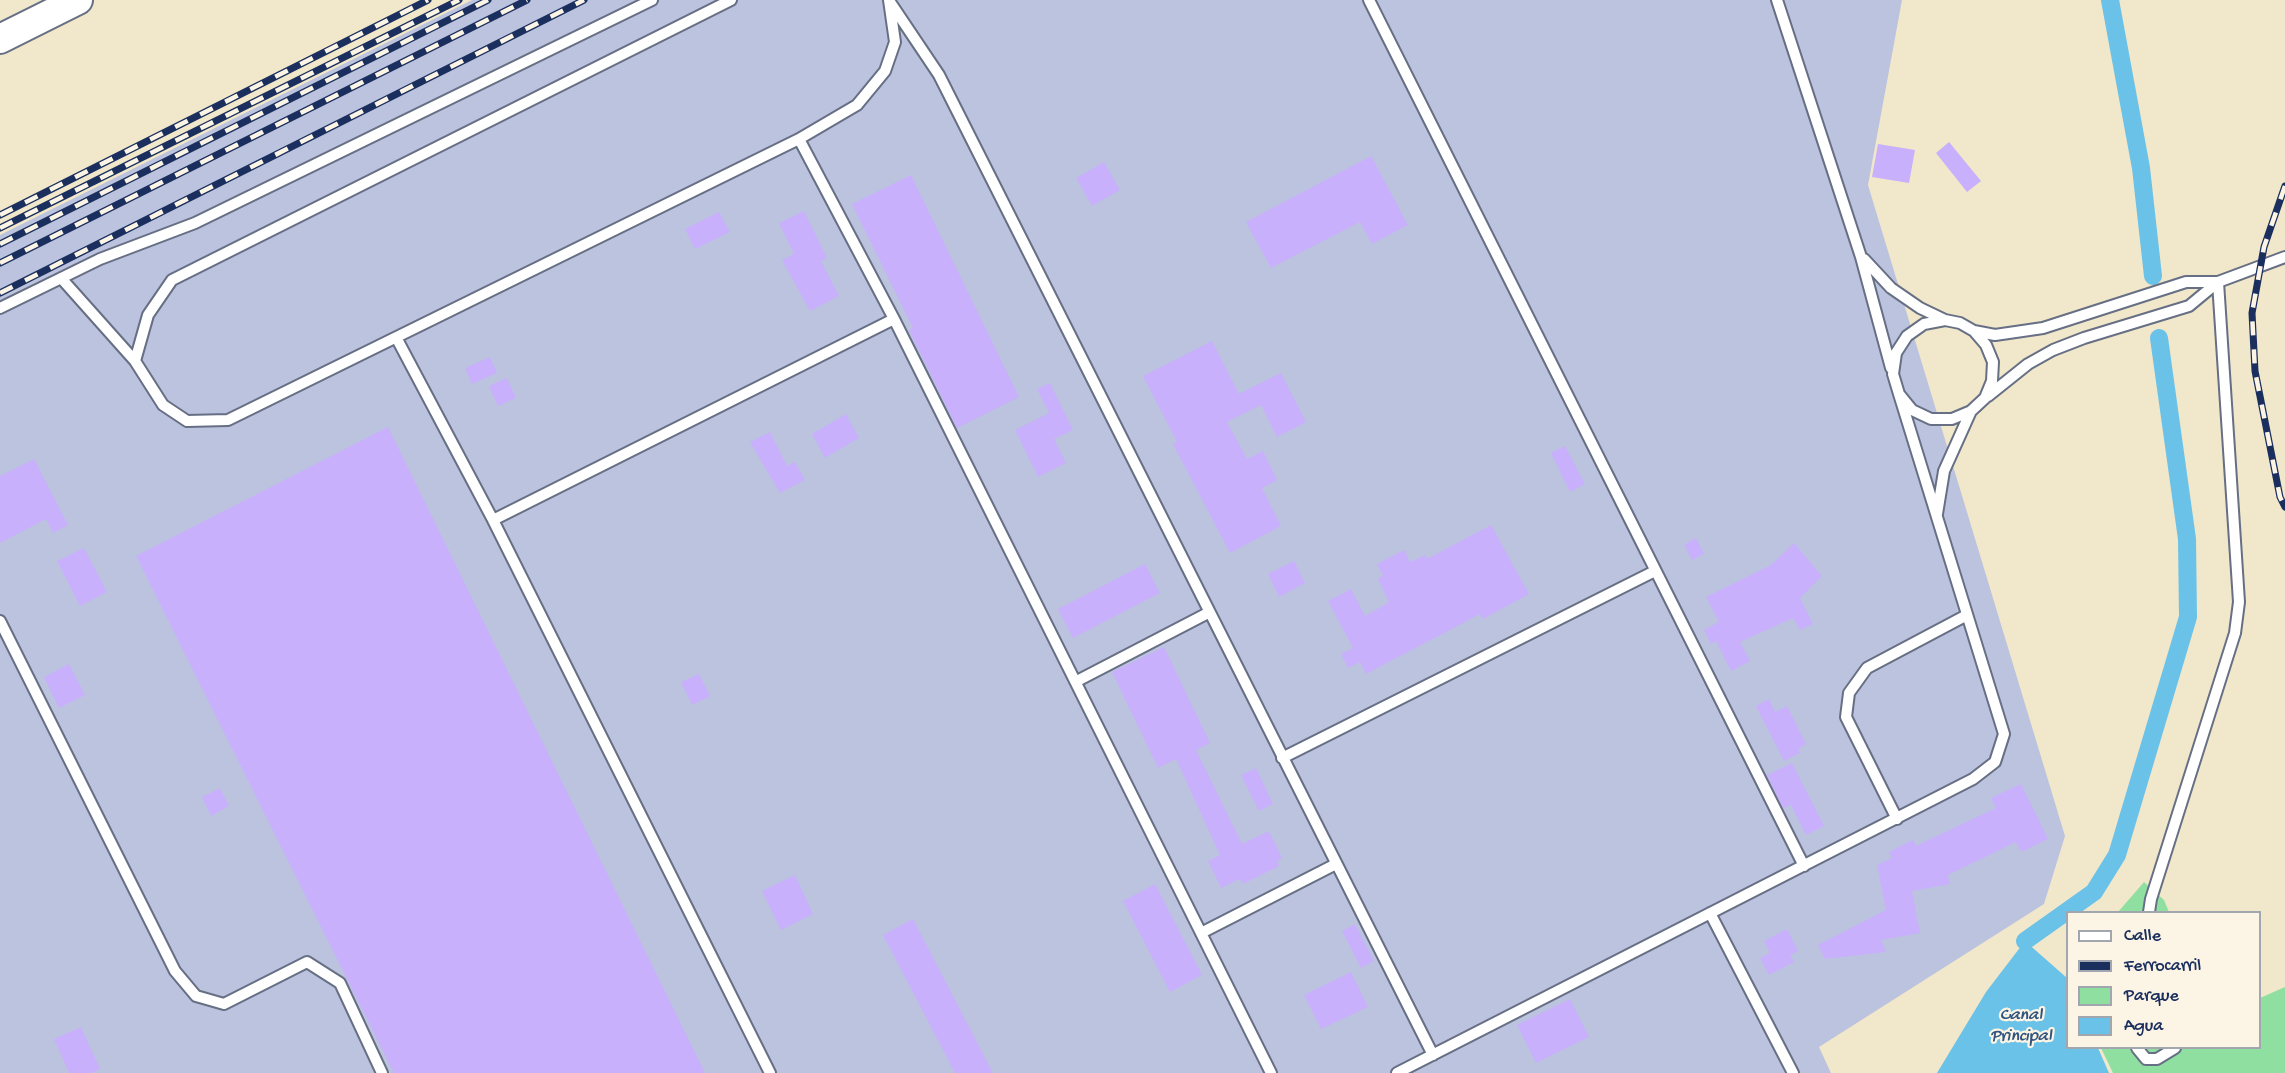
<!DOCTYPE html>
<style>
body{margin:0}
#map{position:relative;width:2285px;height:1073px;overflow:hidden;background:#f1e7ca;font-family:"Gochi Hand",sans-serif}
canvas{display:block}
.legend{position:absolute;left:2066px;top:911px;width:195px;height:138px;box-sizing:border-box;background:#fcf5e5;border:2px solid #a2a6af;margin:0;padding:8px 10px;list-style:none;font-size:18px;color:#1b2f5e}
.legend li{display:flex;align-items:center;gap:12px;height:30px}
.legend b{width:30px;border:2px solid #a2a6af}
</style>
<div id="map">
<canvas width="2285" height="1073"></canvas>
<ul class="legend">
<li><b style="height:8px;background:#fff"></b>Calle</li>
<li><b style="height:8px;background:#1b2f5e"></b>Ferrocarril</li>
<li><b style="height:16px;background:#8fe0a0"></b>Parque</li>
<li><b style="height:16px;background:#6bc2e8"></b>Agua</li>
</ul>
</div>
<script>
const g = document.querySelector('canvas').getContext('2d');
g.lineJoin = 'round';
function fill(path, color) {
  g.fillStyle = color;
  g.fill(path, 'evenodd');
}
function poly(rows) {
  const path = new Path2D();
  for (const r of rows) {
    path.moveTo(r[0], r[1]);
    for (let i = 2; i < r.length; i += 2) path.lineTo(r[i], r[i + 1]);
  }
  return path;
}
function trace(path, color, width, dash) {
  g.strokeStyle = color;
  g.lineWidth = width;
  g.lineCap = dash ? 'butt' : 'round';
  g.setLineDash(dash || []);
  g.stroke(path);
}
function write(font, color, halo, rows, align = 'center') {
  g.font = font + ' "Gochi Hand",sans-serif';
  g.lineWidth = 4.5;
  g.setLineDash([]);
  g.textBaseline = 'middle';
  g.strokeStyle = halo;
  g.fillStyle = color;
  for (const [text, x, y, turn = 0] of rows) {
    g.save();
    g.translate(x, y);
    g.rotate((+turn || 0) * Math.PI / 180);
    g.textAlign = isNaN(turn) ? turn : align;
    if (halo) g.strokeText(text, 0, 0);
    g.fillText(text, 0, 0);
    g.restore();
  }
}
const industrial = poly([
 [472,0,1902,0,1868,185,2065,836,2044,904,1819,1047,1831,1073,0,1073,0,235]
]);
const green = poly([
 [2144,882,2164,900,2169,912,2118,912],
 [2285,987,2285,1073,2113,1073,2101,1048,2260,1048,2260,998]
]);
const water = poly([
 [2025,941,2067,978,2068,1048,2098,1048,2109,1073,1937,1073,1986,992]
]);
const canal = poly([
 [2110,0,2141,168,2153,276],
 [2025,941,2094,892,2117,855,2188,617,2187,539,2159,338]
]);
const building = poly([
 [1949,142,1981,181,1967,192,1936,153],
 [1878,144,1915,150,1909,183,1872,177],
 [1371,156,1408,225,1372,244,1360,222,1271,268,1246,222],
 [1104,162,1120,190,1092,206,1076,178],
 [911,175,1019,397,957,428,909,330,913,328,852,204],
 [804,211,827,258,821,261,839,296,810,311,782,260,794,254,779,223],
 [719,212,730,232,695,249,685,229],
 [1212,341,1239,394,1281,373,1306,422,1277,437,1261,405,1227,422,1247,459,1263,451,1277,480,1262,488,1281,526,1230,553,1173,444,1177,442,1143,376],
 [490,357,497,373,472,384,465,368],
 [507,378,516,398,498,406,489,386],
 [1050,383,1073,430,1054,439,1066,463,1038,477,1015,430,1049,413,1037,389],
 [846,414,859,438,825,458,812,434],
 [388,427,705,1073,394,1073,136,556],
 [770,432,787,466,795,462,805,480,780,493,750,442],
 [1565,446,1585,484,1570,492,1551,453],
 [34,459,68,525,53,533,46,519,0,543,0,476],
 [1491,525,1529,594,1483,619,1480,614,1366,674,1360,662,1348,668,1341,654,1353,648,1328,601,1351,589,1365,616,1389,602,1378,579,1383,576,1377,564,1404,550,1410,562,1425,555,1427,559],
 [1696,538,1704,554,1692,560,1684,545],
 [1794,543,1822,576,1800,598,1813,624,1800,630,1793,618,1740,642,1750,661,1731,671,1716,641,1711,644,1704,630,1719,622,1706,597,1771,565],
 [84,548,107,592,80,606,57,561],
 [1294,561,1305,583,1279,597,1268,574],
 [1145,564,1160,593,1073,638,1058,609],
 [1164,647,1210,743,1196,750,1242,844,1269,831,1282,858,1277,861,1279,866,1243,884,1240,879,1221,888,1208,861,1220,855,1176,759,1158,768,1112,672],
 [69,664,85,695,59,708,44,677],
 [699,674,710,696,692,705,681,682],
 [1769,699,1775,712,1787,706,1806,744,1798,749,1800,753,1784,761,1756,706],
 [1792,763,1824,826,1806,835,1791,805,1783,808,1767,775],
 [1256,768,1273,804,1259,811,1241,775],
 [2021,784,2048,839,2021,852,2016,842,1948,875,1950,884,1912,891,1920,933,1881,940,1886,952,1825,959,1818,945,1886,910,1877,865,1892,858,1889,852,1913,840,1916,846,1996,808,1991,798],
 [220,788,229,806,211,816,202,797],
 [795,875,813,914,781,930,762,891],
 [1155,884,1202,975,1170,992,1123,901],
 [913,919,993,1073,955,1073,883,935],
 [1355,924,1374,961,1361,968,1342,931],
 [1787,929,1798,951,1790,955,1794,962,1769,975,1760,958,1770,953,1764,941],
 [1351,972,1368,1007,1321,1029,1304,995],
 [1570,999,1589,1037,1536,1063,1517,1025],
 [81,1027,100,1069,92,1073,69,1073,54,1039]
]);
const lane = poly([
 [731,0,172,280,148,315,135,361,163,405,187,421,228,420,799,139,857,105,885,71,895,42,889,0],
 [1369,0,1804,866],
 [1777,0,1861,257,1891,368],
 [890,2,939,75,1433,1055],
 [799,139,894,319,1271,1073],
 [1864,259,1891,288,1920,308,1945,320],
 [61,278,135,361],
 [0,308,100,259,195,223,652,0],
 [1974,331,1995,335,2043,328,2186,282,2218,282,2285,257],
 [397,339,493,520,770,1073],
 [1988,396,2028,364,2053,350,2084,338,2189,306,2218,282],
 [1937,514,1944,471,1971,411,1985,398,1992,381,1993,362,1986,345,1974,331,1960,323,1945,320,1924,324,1907,336,1896,353,1893,374,1899,394,1912,410,1931,419,1952,419,1971,411],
 [493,520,894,319],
 [0,621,175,971,196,996,224,1004,307,962,340,983,382,1073],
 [1077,681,1208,613],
 [1282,758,1655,571],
 [1897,819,1846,717,1849,693,1867,668,1967,615],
 [2149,912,2151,899,2235,633,2239,602,2218,282],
 [1710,913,1793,1073],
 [1203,932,1336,864],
 [2137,1048,2146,1059,2157,1059,2175,1048],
 [1397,1073,1973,779,1995,762,2004,734,1899,394]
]);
const secondary = poly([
 [0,39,78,0]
]);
const rail = poly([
 [2285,186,2264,247,2252,313,2255,371,2280,497,2285,507],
 [0,215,428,0],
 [0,228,459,0],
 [0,244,488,0],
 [0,263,527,0],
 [0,293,584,0]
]);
const waterNames = [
 ["Canal",2021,1016],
 ["Principal",2021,1037]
];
fill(industrial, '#bcc3de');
fill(green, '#8fe0a0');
fill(water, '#6bc2e8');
trace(canal, '#6bc2e8', 18);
fill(building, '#c8b0fd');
trace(lane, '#666f84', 14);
trace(secondary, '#666f84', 32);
trace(lane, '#fff', 10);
trace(secondary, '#fff', 28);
trace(rail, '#1b2f5e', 7);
trace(rail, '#fcf5e5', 4.5, [14]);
write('italic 18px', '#2f5480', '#fcf5e5', waterNames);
</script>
